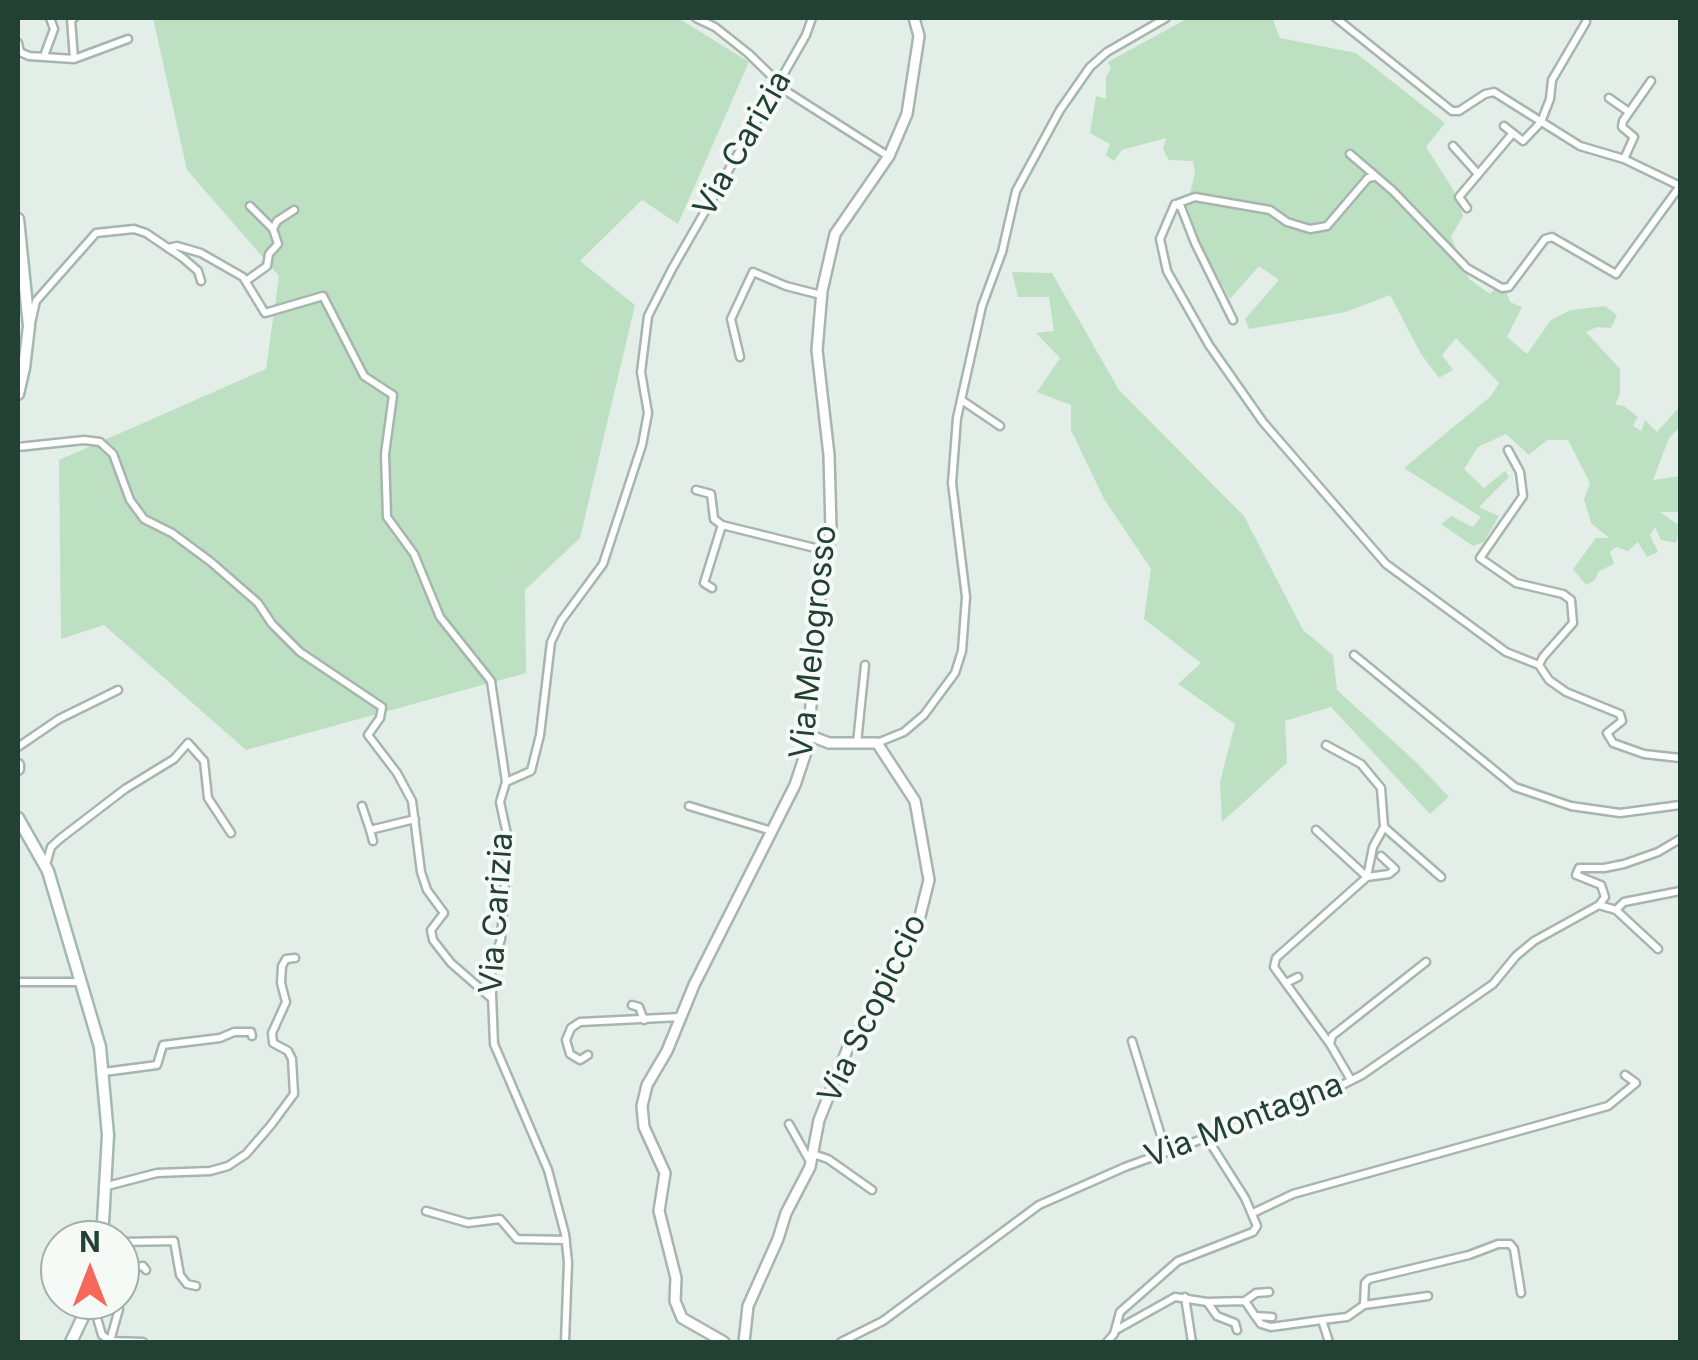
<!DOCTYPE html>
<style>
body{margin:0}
#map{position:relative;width:1698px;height:1360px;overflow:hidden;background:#e4eee8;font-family:Inter,sans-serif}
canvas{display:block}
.frame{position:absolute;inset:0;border:20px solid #224034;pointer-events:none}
.north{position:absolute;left:40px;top:1220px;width:100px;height:100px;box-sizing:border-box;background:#f5faf7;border:2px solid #a1b0a9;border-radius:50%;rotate:0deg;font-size:28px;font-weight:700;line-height:40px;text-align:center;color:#224034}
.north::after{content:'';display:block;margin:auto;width:35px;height:45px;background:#f66859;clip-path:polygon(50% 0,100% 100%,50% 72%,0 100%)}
</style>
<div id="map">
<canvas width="1698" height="1360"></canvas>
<div class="frame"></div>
<div class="north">N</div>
</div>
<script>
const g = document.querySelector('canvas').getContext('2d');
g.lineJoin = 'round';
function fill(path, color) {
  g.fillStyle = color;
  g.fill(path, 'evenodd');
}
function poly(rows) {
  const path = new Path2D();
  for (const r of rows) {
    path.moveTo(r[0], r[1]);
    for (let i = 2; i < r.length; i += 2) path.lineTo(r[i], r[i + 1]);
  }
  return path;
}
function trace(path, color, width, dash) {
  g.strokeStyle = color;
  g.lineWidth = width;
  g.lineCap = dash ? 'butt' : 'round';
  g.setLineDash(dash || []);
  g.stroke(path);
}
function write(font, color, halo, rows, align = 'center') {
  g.font = font + ' Inter,sans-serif';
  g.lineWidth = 8;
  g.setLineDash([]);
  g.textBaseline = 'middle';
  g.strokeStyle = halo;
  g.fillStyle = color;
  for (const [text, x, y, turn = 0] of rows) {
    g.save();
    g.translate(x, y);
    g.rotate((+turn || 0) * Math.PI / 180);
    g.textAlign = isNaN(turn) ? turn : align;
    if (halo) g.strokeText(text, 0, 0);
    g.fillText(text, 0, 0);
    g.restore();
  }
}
const green = poly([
 [153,18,678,18,749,62,678,224,642,200,580,261,635,305,580,538,525,590,526,673,246,750,104,625,61,639,59,460,266,369,279,276,187,170],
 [1188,18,1279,18,1273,20,1280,38,1356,53,1445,123,1426,147,1453,189,1463,216,1451,237,1469,279,1490,294,1495,289,1507,293,1510,302,1522,307,1507,337,1527,354,1551,320,1571,310,1605,306,1617,315,1611,328,1597,327,1586,332,1620,369,1620,394,1615,405,1624,406,1638,417,1633,426,1641,431,1645,420,1657,432,1680,406,1680,427,1669,438,1653,480,1680,476,1680,512,1660,512,1680,526,1676,543,1661,540,1655,527,1650,535,1658,552,1647,557,1638,542,1628,551,1616,547,1610,552,1614,564,1599,571,1595,580,1586,585,1573,569,1596,538,1609,538,1591,523,1584,499,1590,483,1568,440,1547,440,1529,455,1506,434,1478,447,1464,469,1484,488,1505,471,1509,477,1479,507,1499,516,1484,542,1473,546,1441,524,1451,516,1473,527,1481,517,1404,468,1491,396,1499,383,1456,338,1442,355,1453,370,1439,378,1421,354,1390,295,1346,312,1249,329,1245,319,1279,280,1259,266,1230,299,1201,246,1187,206,1195,172,1193,161,1169,160,1163,149,1166,138,1122,150,1114,161,1106,155,1110,144,1090,133,1096,96,1106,99,1106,77,1111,69,1108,62],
 [1012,272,1052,273,1119,390,1244,516,1303,630,1333,655,1337,690,1416,762,1449,797,1430,814,1331,707,1285,721,1287,763,1222,822,1220,782,1235,724,1178,684,1201,663,1144,619,1151,569,1104,499,1071,430,1071,405,1037,392,1060,358,1036,333,1054,331,1049,297,1018,297]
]);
const minor = poly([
 [74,18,71,19,74,59],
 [696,18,715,27,749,54,789,93,888,156],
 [1336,18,1452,111,1459,111,1485,94,1494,92,1580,146,1624,159,1680,186],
 [18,43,20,52,29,56,74,59,128,39],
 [44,56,54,29,50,18],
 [1609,98,1629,112],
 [1504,126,1523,141,1541,122,1550,99,1552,80,1586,22],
 [1453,146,1478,174],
 [1350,154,1393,191,1467,268,1502,288,1509,287,1545,239,1552,237,1616,274,1680,186],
 [1624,159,1634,137,1622,127,1623,121,1651,81],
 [1176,204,1195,197,1270,210,1287,222,1310,229,1327,226,1368,178,1374,177],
 [1467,208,1459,197,1513,133],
 [273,229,277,221,294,210],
 [168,248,177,246,201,253,243,277,265,313,323,296,364,376,393,395,385,454,387,517,414,554,440,617,491,681,506,782],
 [246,281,267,266,269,254,278,244,273,229,250,206],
 [1233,320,1195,243,1181,207,1175,204,1160,239,1167,271,1209,345,1263,422,1386,564,1506,652,1539,665],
 [31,323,36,301,96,233,134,229,146,233,183,258,198,271,201,281],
 [740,357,731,319,753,272,786,286,821,295],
 [963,401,1000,426],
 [18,447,84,440,100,442,113,454,130,500,144,519,172,533,211,562,258,603,272,624,300,652,382,707,380,718,368,735,397,773,412,801,421,872,427,890,444,913,431,930,433,940,451,963,490,997],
 [1508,450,1520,472,1523,496,1480,558,1516,583,1563,594,1571,600,1573,623,1543,657,1539,665,1549,680,1566,692,1620,714,1622,721,1607,733,1613,743,1644,754,1680,758],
 [696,490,711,494,714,519,722,525],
 [712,588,704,583,722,525,827,551],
 [1354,655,1515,787,1571,806,1620,813,1680,805],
 [857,743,865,665],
 [877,743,904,732,924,715,955,673,962,651,966,597,952,483,957,418,982,306,1002,252,1016,191,1060,110,1090,67,1107,52,1166,18],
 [1326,745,1361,764,1381,788,1384,827],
 [18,747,59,719,118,690],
 [362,806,370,830,415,819],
 [689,806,772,831],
 [370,830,373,841],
 [1316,830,1367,877,1276,958,1274,967,1330,1044],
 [1381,856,1395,869,1389,874,1367,877,1373,847,1384,827,1441,877],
 [46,865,51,847,61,838,125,789,174,759,188,743,204,761,208,798,231,833],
 [1599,905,1616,910,1624,902,1680,891],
 [1616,910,1658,949],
 [18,982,78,982],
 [1286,983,1298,977],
 [632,1005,639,1007,644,1020],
 [1132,1041,1166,1152],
 [588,1055,580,1060,570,1054,566,1040,571,1028,580,1022,681,1017],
 [104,1072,157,1065,163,1045,220,1038,234,1032,251,1032,252,1036],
 [1351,1080,1330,1044,1332,1036,1426,962],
 [789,1124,808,1158,812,1159],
 [813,1154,828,1159,872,1190],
 [107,1186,157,1173,210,1171,228,1166,246,1154,271,1125,294,1094,292,1059,288,1051,273,1043,272,1033,286,1002,281,983,282,966,286,959,295,958],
 [426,1211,468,1223,500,1219,517,1239,566,1240],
 [1253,1213,1293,1194,1608,1106,1636,1083,1625,1075],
 [103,1236,115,1240],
 [120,1242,174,1241,180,1275,187,1284,196,1286],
 [120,1270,143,1266,146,1270],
 [1185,1297,1192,1342],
 [92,1301,102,1335,110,1341,143,1342],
 [1245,1301,1255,1316,1272,1317],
 [1207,1302,1217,1316,1235,1323,1237,1330],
 [1364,1305,1428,1296],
 [1255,1316,1261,1324,1271,1327,1322,1320,1329,1342],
 [1322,1320,1347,1317,1364,1305,1365,1283,1369,1279,1469,1255,1498,1244,1510,1244,1514,1249,1521,1293],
 [1116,1330,1175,1297,1207,1302,1245,1301,1256,1293,1269,1292],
 [110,1341,119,1309,117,1300],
 [565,1342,568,1262,565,1234,548,1170,494,1044,491,970,501,939,508,839,500,802,506,782,531,771,540,735,551,642,561,621,603,564,642,445,648,413,641,372,648,316,672,269,806,35,812,18],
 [841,1342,883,1321,1039,1205,1125,1167,1316,1098,1362,1075,1493,984,1516,956,1534,941,1599,905,1605,897,1601,885,1576,875,1579,868,1604,868,1624,864,1658,852,1680,839],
 [1107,1342,1114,1334,1120,1312,1178,1261,1253,1232,1257,1226,1245,1198,1207,1138]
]);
const tertiary = poly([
 [724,1342,682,1318,675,1301,676,1278,659,1211,665,1173,644,1127,642,1106,647,1085,667,1051,694,985,795,785,808,746,818,609,831,529,829,455,817,350,822,291,835,234,889,156,907,114,919,36,914,18],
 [744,1342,748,1306,778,1239,786,1213,810,1167,819,1120,849,1045,870,1013,892,966,919,920,929,880,915,801,877,743,829,743,808,735]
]);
const secondary = poly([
 [18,219,29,326,24,368,18,394],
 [18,765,18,769],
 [18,818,48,871,100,1047,108,1135,102,1240],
 [71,1342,91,1300]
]);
const streetNames = [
 ["Via Carizia",743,144,-60],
 ["Via Melogrosso",814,642,-84],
 ["Via Carizia",497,913,-86],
 ["Via Scopiccio",873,1009,-64],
 ["Via Montagna",1244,1121,-21]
];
fill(green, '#bce0c1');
trace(minor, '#a6b6ae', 11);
trace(tertiary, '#a6b6ae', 14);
trace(secondary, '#a2baae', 15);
trace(minor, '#fff', 6);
trace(tertiary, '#fff', 9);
trace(secondary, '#fff', 10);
write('32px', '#224034', '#f5faf7', streetNames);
</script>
